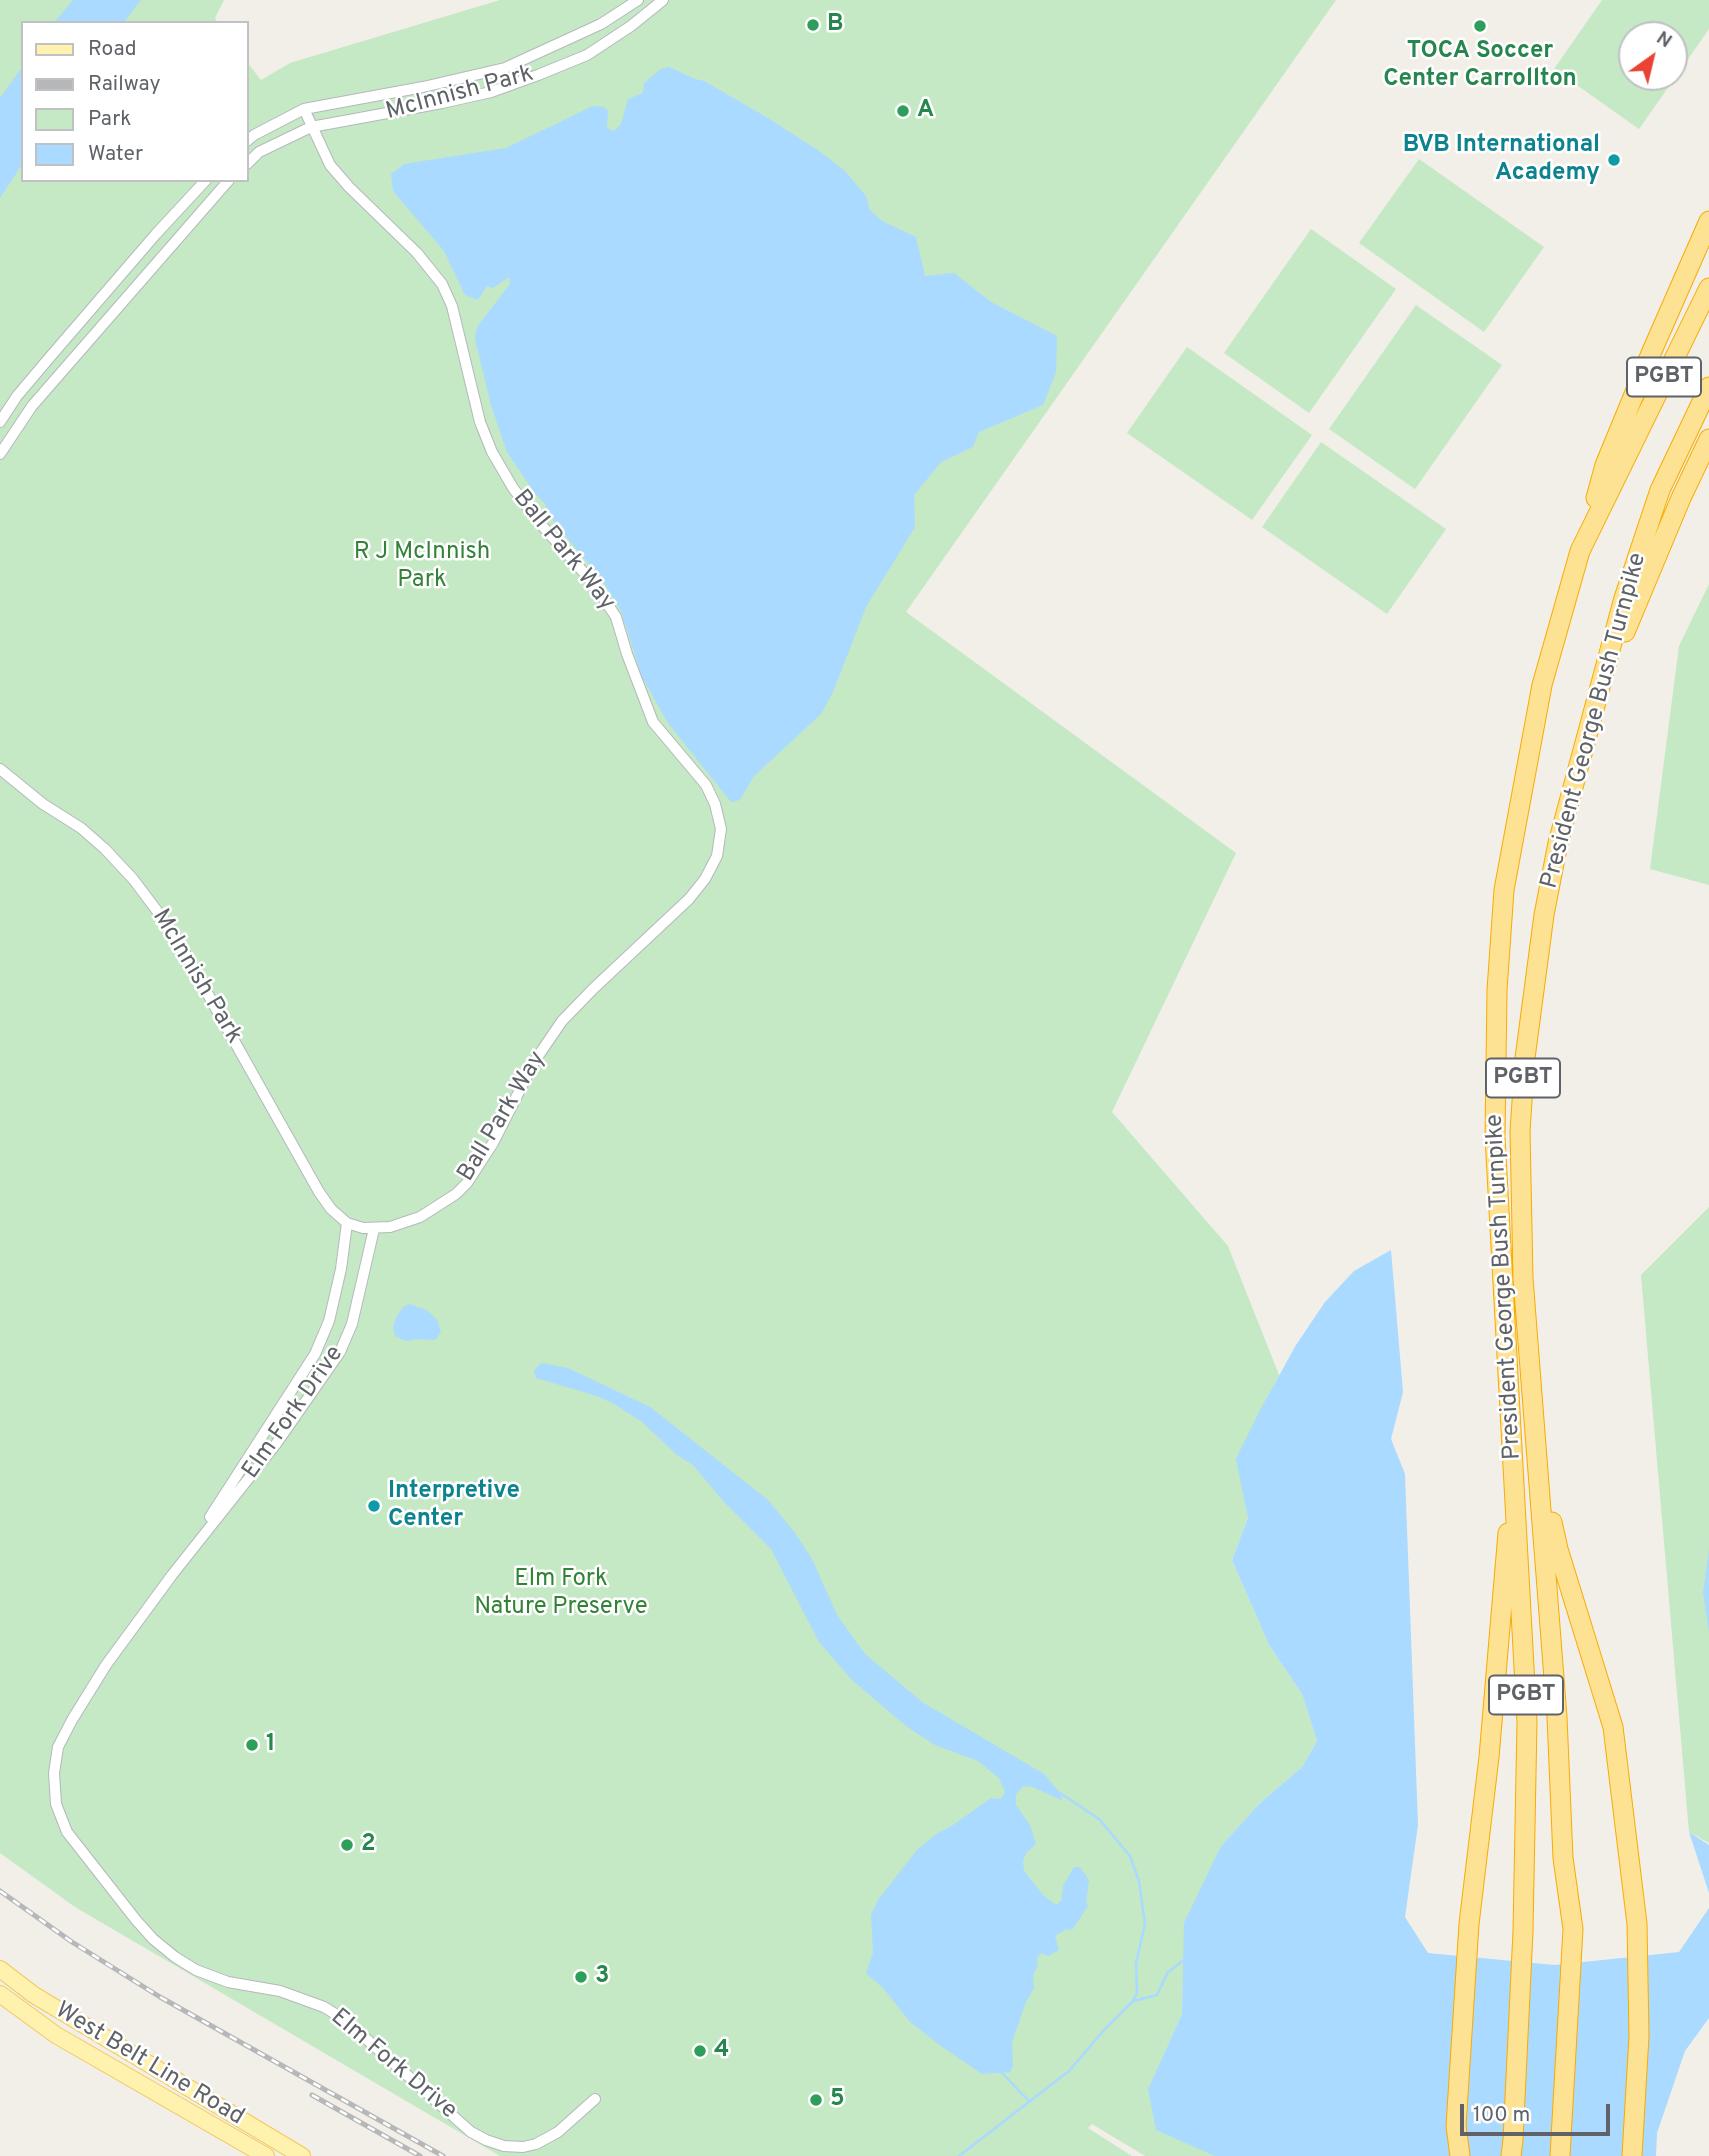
<!DOCTYPE html>
<style>
body{margin:0}
#map{position:relative;width:1709px;height:2156px;overflow:hidden;background:#f1efe8;font-family:Overpass,sans-serif}
canvas{display:block}
.legend{position:absolute;left:21px;top:21px;width:228px;height:161px;box-sizing:border-box;background:#fff;border:2px solid #bfc1c3;margin:0;padding:9px 12px;list-style:none;font-size:21px;color:#5f6368}
.legend li{display:flex;align-items:center;gap:14px;height:35px}
.legend b{width:35px;border:2px solid #bfc1c3}
.north{position:absolute;left:1618px;top:21px;width:70px;height:70px;box-sizing:border-box;background:#fff;border:2px solid #bfc1c3;border-radius:50%;rotate:34deg;font-size:19px;font-weight:700;line-height:28px;text-align:center;color:#5f6368}
.north::after{content:'';display:block;margin:auto;width:24px;height:32px;background:#ea4335;clip-path:polygon(50% 0,100% 100%,50% 72%,0 100%)}
.scale{position:absolute;left:1460px;top:2104px;width:150px;height:32px;box-sizing:border-box;border:4px solid #5f6368;border-top:0;padding-left:9px;font-size:21px;line-height:24px;white-space:nowrap;color:#5f6368;-webkit-text-stroke:5px #fff;paint-order:stroke}
</style>
<div id="map">
<canvas width="1709" height="2156"></canvas>
<ul class="legend">
<li><b style="height:9px;background:#fff2af"></b>Road</li>
<li><b style="height:9px;background:#b6b7b8"></b>Railway</li>
<li><b style="height:19px;background:#c5e8c5"></b>Park</li>
<li><b style="height:19px;background:#aadaff"></b>Water</li>
</ul>
<div class="north">N</div>
<div class="scale">100 m</div>
</div>
<script>
const g = document.querySelector('canvas').getContext('2d');
g.lineJoin = 'round';
function fill(path, color) {
  g.fillStyle = color;
  g.fill(path, 'evenodd');
}
function poly(rows) {
  const path = new Path2D();
  for (const r of rows) {
    path.moveTo(r[0], r[1]);
    for (let i = 2; i < r.length; i += 2) path.lineTo(r[i], r[i + 1]);
  }
  return path;
}
function trace(path, color, width, dash) {
  g.strokeStyle = color;
  g.lineWidth = width;
  g.lineCap = dash ? 'butt' : 'round';
  g.setLineDash(dash || []);
  g.stroke(path);
}
function write(font, color, halo, rows, align = 'center') {
  g.font = font + ' Overpass,sans-serif';
  g.lineWidth = 5;
  g.setLineDash([]);
  g.textBaseline = 'middle';
  g.strokeStyle = halo;
  g.fillStyle = color;
  for (const [text, x, y, turn = 0] of rows) {
    g.save();
    g.translate(x, y);
    g.rotate((+turn || 0) * Math.PI / 180);
    g.textAlign = isNaN(turn) ? turn : align;
    if (halo) g.strokeText(text, 0, 0);
    g.fillText(text, 0, 0);
    g.restore();
  }
}
const green = poly([
 [0,0,224,0,215,18,218,23,23,23,23,180,247,180,247,62,261,80,290,63,500,0,1336,0,906,612,1236,853,1112,1112,1228,1246,1279,1375,1237,1459,1248,1518,1232,1560,1269,1645,1302,1694,1317,1741,1302,1767,1260,1803,1221,1846,1183,1980,1182,2014,1148,2090,1215,2156,1145,2156,1092,2124,1088,2128,1132,2156,500,2156,75,1907,0,1853],
 [1602,0,1709,0,1709,29,1639,129,1554,69],
 [1674,35,1674,77,1632,77,1632,35],
 [1419,159,1544,247,1484,332,1359,243],
 [1311,229,1396,289,1309,413,1224,353],
 [1416,305,1502,365,1415,489,1329,429],
 [1187,347,1312,435,1252,520,1127,433],
 [1321,442,1446,529,1387,614,1262,527],
 [1709,584,1709,885,1650,869,1679,646],
 [1709,1207,1709,1843,1689,1832,1641,1275]
]);
const water = poly([
 [73,0,141,0,123,23,54,23],
 [23,66,23,163,0,198,0,98],
 [669,67,695,79,704,81,768,118,819,151,844,170,866,196,870,210,882,221,916,237,925,276,954,273,991,302,1057,336,1056,372,1043,405,979,432,973,447,941,462,914,495,915,527,866,607,833,692,821,714,754,776,740,800,731,802,668,723,642,677,621,611,603,581,554,522,545,504,534,492,507,452,491,405,475,339,477,327,510,284,509,277,493,288,487,286,478,300,465,295,444,251,393,191,391,174,404,164,506,148,593,106,604,107,608,111,607,128,614,131,621,124,628,99,643,93,644,83,661,69],
 [1391,1250,1403,1392,1391,1439,1405,1474,1418,1825,1405,1917,1428,1953,1555,1965,1679,1952,1709,1908,1709,2018,1685,2051,1657,2133,1656,2156,1215,2156,1156,2130,1148,2089,1182,2014,1184,1923,1221,1846,1260,1803,1302,1767,1317,1741,1302,1694,1269,1645,1232,1560,1248,1518,1236,1459,1260,1410,1296,1345,1325,1302,1354,1271],
 [409,1304,427,1310,437,1320,441,1332,435,1340,416,1339,407,1341,395,1336,393,1327,396,1318,403,1307],
 [541,1363,568,1368,650,1407,768,1500,795,1533,812,1559,837,1615,865,1654,922,1702,1044,1774,1060,1793,1063,1801,1033,1787,1024,1786,1016,1794,1016,1805,1030,1825,1036,1844,1026,1853,1023,1861,1024,1871,1044,1896,1056,1905,1061,1901,1063,1886,1074,1867,1080,1867,1089,1880,1086,1903,1088,1906,1072,1930,1066,1929,1055,1936,1059,1950,1048,1956,1042,1953,1037,1957,1038,1965,1033,1975,1034,1988,1026,2002,1012,2042,1013,2067,1010,2072,982,2074,941,2046,910,2022,884,1989,866,1973,873,1953,871,1915,878,1900,917,1850,936,1834,953,1825,991,1798,1001,1799,1005,1792,999,1778,978,1761,935,1745,906,1726,852,1680,819,1642,771,1549,724,1502,693,1465,677,1455,642,1422,616,1405,597,1396,536,1378,534,1371],
 [1709,1549,1709,1633,1703,1593],
 [1689,1832,1709,1845,1709,1893]
]);
const stream = poly([
 [1060,1793,1099,1819,1130,1856,1139,1881,1145,1924,1136,1963,1137,1993,1133,2001],
 [1000,2071,1029,2101],
 [959,2156,1069,2071,1105,2029,1133,2001,1157,1995,1168,1972,1184,1960]
]);
const minor = poly([
 [247,141,254,135,304,109,423,87,505,68,601,24,638,0],
 [247,164,259,152,311,127,442,103,491,92,538,75,587,55,631,26,663,0],
 [0,422,17,396,50,357,156,234,206,180],
 [0,454,32,406,229,180],
 [0,769,43,804,81,828,105,849,133,879,173,932,319,1192,331,1209,347,1223,363,1228,390,1227,420,1217,456,1194,467,1183,493,1143,534,1062,562,1021,593,989,689,899,705,879,717,856,721,829,715,804,706,785,653,722,627,654,616,617,594,584,538,521,513,488,492,452,480,422,452,306,442,284,417,253,349,187,330,165,304,109],
 [374,1229,352,1324,340,1352,276,1444,172,1575,106,1665,72,1720,58,1747,54,1773,56,1804,67,1832,136,1920,153,1939,175,1957,196,1970,228,1982,280,1991,324,2007,345,2020,471,2132,486,2140,504,2146,523,2147,536,2144,558,2132,595,2099],
 [210,1517,315,1354,329,1321,341,1269,347,1223]
]);
const primary = poly([
 [0,1969,34,1995,302,2156],
 [0,1994,56,2035,266,2156]
]);
const motorway = poly([
 [1596,498,1605,465,1652,351,1709,221],
 [1625,632,1681,498,1709,439],
 [1552,1522,1558,1549,1613,1727,1637,1924,1639,2036,1632,2156],
 [1460,2156,1456,2126,1469,1924,1489,1757,1508,1533],
 [1511,2156,1513,2140,1523,1931,1527,1722,1495,1137,1497,990,1504,890,1542,685,1580,551,1709,288],
 [1560,2156,1573,1929,1563,1858,1557,1717,1523,1278,1520,1131,1525,1058,1544,915,1558,843,1624,598,1660,490,1709,387]
]);
const rail = poly([
 [0,1891,72,1942,160,1997,443,2156],
 [312,2095,420,2156]
]);
const markers = [
 [813,25,7,"#2e9e5b"],
 [1480,26,7,"#2e9e5b"],
 [903,111,7,"#2e9e5b"],
 [1614,160,7,"#0f9aa8"],
 [374,1506,7,"#0f9aa8"],
 [252,1745,7,"#2e9e5b"],
 [347,1845,7,"#2e9e5b"],
 [581,1977,7,"#2e9e5b"],
 [700,2051,7,"#2e9e5b"],
 [816,2100,7,"#2e9e5b"]
];
const shields = [
 [1664,377,74],
 [1523,1078,74],
 [1526,1695,74]
];
const shieldNames = [
 ["PGBT",1664,377],
 ["PGBT",1523,1078],
 ["PGBT",1526,1695]
];
const leisureNames = [
 ["B",827,25],
 ["TOCA Soccer",1480,52,"center"],
 ["Center Carrollton",1480,80,"center"],
 ["A",917,111],
 ["1",266,1745],
 ["2",361,1845],
 ["3",595,1977],
 ["4",714,2051],
 ["5",830,2100]
];
const streetNames = [
 ["McInnish Park",460,94,-15],
 ["Ball Park Way",563,551,51],
 ["President George Bush Turnpike",1595,721,-75],
 ["McInnish Park",196,977,59],
 ["Ball Park Way",503,1117,-59],
 ["President George Bush Turnpike",1505,1287,-93],
 ["Elm Fork Drive",294,1413,-55],
 ["West Belt Line Road",149,2065,31],
 ["Elm Fork Drive",393,2065,40]
];
const cultureNames = [
 ["BVB International",1600,146],
 ["Academy",1600,174],
 ["Interpretive",388,1492,"left"],
 ["Center",388,1520,"left"]
];
const parkNames = [
 ["R J McInnish",422,553],
 ["Park",422,581],
 ["Elm Fork",561,1580],
 ["Nature Preserve",561,1608]
];
fill(green, '#c5e8c5');
fill(water, '#aadaff');
trace(stream, '#aadaff', 2.5);
trace(minor, '#b5b8bc', 12);
trace(primary, '#f2c960', 18);
trace(motorway, '#f9ab00', 21);
trace(minor, '#fff', 10);
trace(primary, '#fff2af', 16);
trace(motorway, '#fde293', 19);
trace(rail, '#b6b7b8', 5);
trace(rail, '#fff', 2.5, [8]);
for (const [x, y, r, color] of markers) {
  const dot = new Path2D();
  dot.arc(x, y, r, 0, 2 * Math.PI);
  g.fillStyle = color;
  g.fill(dot);
  trace(dot, '#fff', 2.5);
}
for (const [x, y, w] of shields) {
  const box = new Path2D();
  box.roundRect(x - w / 2, y - 19.5, w, 39, 5);
  g.fillStyle = '#fff';
  g.fill(box);
  trace(box, '#5f6368', 2);
}
write('bold 23px', '#5f6368', null, shieldNames);
write('bold 24px', '#27864d', '#fff', leisureNames, 'left');
write('24px', '#5f6368', '#fff', streetNames);
write('bold 24px', '#0d838f', '#fff', cultureNames, 'right');
write('24px', '#348238', '#fff', parkNames);
</script>
